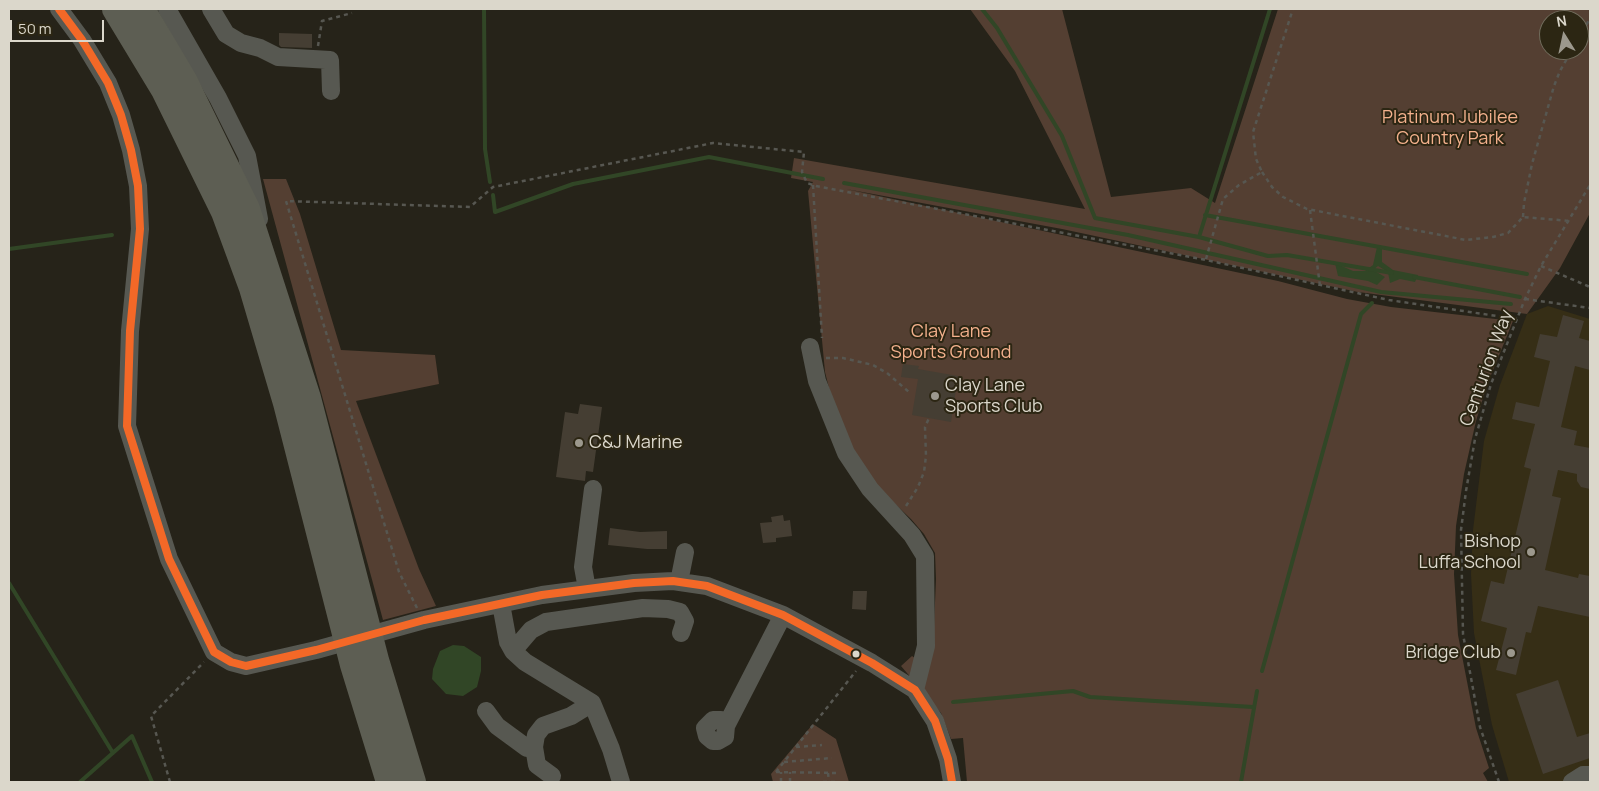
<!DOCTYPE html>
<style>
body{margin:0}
#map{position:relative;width:1599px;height:791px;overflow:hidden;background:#262319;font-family:Manrope,sans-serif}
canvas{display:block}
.frame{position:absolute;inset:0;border:10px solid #dbd7cb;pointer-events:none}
.north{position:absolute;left:1539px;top:10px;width:50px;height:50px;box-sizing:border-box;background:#2c2613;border:1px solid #726d5d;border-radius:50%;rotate:350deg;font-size:14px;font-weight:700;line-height:20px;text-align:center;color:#dbd7cb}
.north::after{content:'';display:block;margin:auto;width:18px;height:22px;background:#9c988d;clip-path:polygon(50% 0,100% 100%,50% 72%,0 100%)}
.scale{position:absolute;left:10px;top:20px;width:94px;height:22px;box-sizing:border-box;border:2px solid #dbd7cb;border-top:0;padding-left:6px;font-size:15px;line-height:18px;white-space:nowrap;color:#dbd7cb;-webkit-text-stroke:4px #2c2613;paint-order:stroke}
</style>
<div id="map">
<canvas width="1599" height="791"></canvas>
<div class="frame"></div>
<div class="north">N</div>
<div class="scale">50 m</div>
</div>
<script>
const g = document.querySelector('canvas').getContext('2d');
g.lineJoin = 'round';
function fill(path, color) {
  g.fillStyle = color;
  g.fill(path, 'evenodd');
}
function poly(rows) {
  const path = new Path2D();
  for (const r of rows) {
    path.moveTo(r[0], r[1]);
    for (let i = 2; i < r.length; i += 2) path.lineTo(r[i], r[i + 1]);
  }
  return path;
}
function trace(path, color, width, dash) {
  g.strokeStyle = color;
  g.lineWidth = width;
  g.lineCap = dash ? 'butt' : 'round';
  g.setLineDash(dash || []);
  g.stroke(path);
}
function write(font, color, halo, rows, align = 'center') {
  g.font = font + ' Manrope,sans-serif';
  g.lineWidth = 4;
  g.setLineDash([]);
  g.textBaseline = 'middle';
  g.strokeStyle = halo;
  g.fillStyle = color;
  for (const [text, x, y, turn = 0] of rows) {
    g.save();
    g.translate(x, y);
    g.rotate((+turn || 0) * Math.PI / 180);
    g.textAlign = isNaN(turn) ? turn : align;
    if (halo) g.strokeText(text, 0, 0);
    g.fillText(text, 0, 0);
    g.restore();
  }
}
const built = poly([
 [1548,306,1590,319,1590,782,1509,782,1492,725,1474,633,1471,574,1473,530,1484,441,1500,385,1527,314]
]);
const green = poly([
 [970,9,1062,9,1111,197,1191,188,1215,203,1278,9,1590,9,1590,213,1560,268,1527,314,1358,292,1062,229,846,189,1278,281,1347,299,1391,307,1513,321,1487,385,1476,421,1464,474,1456,526,1454,574,1458,635,1476,728,1489,768,1483,773,1488,782,967,782,963,738,951,739,941,713,901,666,912,656,926,666,933,650,936,579,935,553,924,534,911,519,875,485,849,447,832,400,825,372,808,191,813,182,791,178,794,158,1085,209,1015,71],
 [1549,20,1579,20,1579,50,1549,50],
 [263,179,286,179,300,214,341,350,435,355,439,384,356,401,419,569,436,606,383,620],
 [813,724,836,739,849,782,773,782,771,774]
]);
const water = poly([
 [1377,247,1382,248,1382,262,1393,270,1418,275,1415,282,1400,279,1390,283,1388,272,1378,266,1373,270,1385,277,1377,285,1368,281,1338,276,1335,263,1353,271,1365,271,1373,265],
 [453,645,464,646,481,657,481,671,477,687,463,696,446,694,432,679,433,669,440,651]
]);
const stream = poly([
 [484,9,485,149,490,182],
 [982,9,997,28,1062,136,1095,218,1199,237,1268,256,1287,255,1392,273],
 [844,183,1128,235,1381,292,1511,304],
 [493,195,495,212,573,184,709,157,823,179],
 [1205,215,1527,274],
 [1199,237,1270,9],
 [9,249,112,235],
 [1414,277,1520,297],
 [9,583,113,753],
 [1262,671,1361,314,1372,303],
 [953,702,1073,691,1090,697,1253,707],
 [80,782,132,736,152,782],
 [1241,782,1257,691]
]);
const building = poly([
 [279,33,312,34,312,48,281,47,279,45],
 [1563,315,1584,321,1579,338,1590,341,1590,370,1575,366,1561,427,1577,431,1574,445,1590,448,1590,489,1581,487,1577,481,1577,474,1558,470,1552,496,1561,498,1545,570,1578,578,1579,574,1590,576,1590,617,1538,606,1531,633,1526,632,1516,675,1496,670,1507,628,1481,621,1491,581,1504,584,1531,469,1524,467,1535,424,1512,419,1516,402,1539,407,1550,361,1534,357,1540,334,1557,337],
 [903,364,919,366,918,369,958,376,951,422,912,415,918,379,901,377],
 [580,404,602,407,593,472,586,471,585,481,556,477,565,412,578,414],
 [783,515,784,521,790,520,792,536,776,538,776,542,763,543,760,523,772,522,771,517],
 [610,528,640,532,667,531,667,549,647,549,608,545],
 [853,591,867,591,866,610,852,609],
 [1558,680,1577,737,1590,733,1590,758,1543,774,1516,694]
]);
const path = poly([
 [1579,39,1590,18],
 [318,46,322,21,352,13],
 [1262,172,1272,187,1283,197,1307,209,1466,240,1493,237,1508,233,1523,217,1570,221],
 [813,185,822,338],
 [1310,210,1320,286],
 [1523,217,1524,203,1532,164,1554,86,1560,71,1572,50],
 [1206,259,1223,199,1239,185,1262,172,1256,159,1253,132,1293,9],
 [1541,266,1590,287],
 [1525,299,1590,308],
 [826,358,843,358,873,365,887,373,909,392],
 [906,506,918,487,924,472,926,456,925,427,929,418],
 [417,608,399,572,286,201,470,207,493,187,713,143,804,152,802,172,807,183,816,186,1206,260,1389,300,1517,319],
 [796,747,822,745],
 [784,762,832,758],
 [776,772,856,671],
 [776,772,836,773],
 [828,773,829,782],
 [170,782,151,716,204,662],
 [781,782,781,772],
 [790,782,790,772],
 [823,782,838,782],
 [1499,782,1480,727,1463,634,1461,530,1466,491,1475,439,1491,384,1525,299,1541,266,1590,185]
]);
const minor = poly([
 [59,9,82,40,108,83,121,115,131,150,138,186,140,229,130,331,127,426,169,559,214,652,231,662,246,666,316,650,424,620,542,595,634,583,673,581,707,586,783,615,872,663,915,690,935,721,948,759,952,782],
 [167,9,218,98,247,156,259,219],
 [211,9,226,34,241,43,260,48,278,57,330,60,331,91],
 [810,347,817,381,846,453,870,489,912,535,925,556,926,646,915,690],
 [679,582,685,552],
 [587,589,583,567,593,489],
 [501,604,508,642,513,651,525,662,592,703,611,749,621,782],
 [513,651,531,630,546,622,643,608,668,609,680,612,685,621,681,633],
 [486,711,497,726,527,748,534,747],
 [726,726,721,720,713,720,705,728,707,736,713,741,718,741,725,737,726,726,783,615],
 [552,776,537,765,534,747,536,735,543,726,571,716,592,703],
 [1572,782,1583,775,1590,775]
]);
const highway = poly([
 [115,9,164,90,224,212,252,288,286,403,353,665,389,782],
 [142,9,184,80,247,209,308,398,376,660,413,782]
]);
const bus1 = poly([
 [59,9,82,40,108,83,121,115,131,150,138,186,140,229,130,331,127,426,169,559,214,652,231,662,246,666,316,650,424,620,542,595,634,583,673,581,707,586,783,615,872,663,915,690,935,721,948,759,952,782]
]);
const markers = [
 [935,396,5,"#9c988d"],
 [579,443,5,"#9c988d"],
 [1531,552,5,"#9c988d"],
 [1511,653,5,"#9c988d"],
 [856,654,4.5,"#dbd7cb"]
];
const parkNames = [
 ["Platinum Jubilee",1450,118],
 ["Country Park",1450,139],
 ["Clay Lane",951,332],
 ["Sports Ground",951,353]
];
const streetNames = [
 ["Centurion Way",1487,368,-70]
];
const poiNames = [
 ["Clay Lane",945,386],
 ["Sports Club",945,407],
 ["C&J Marine",589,443],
 ["Bishop",1521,542,"right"],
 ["Luffa School",1521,563,"right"],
 ["Bridge Club",1501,653,"right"]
];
fill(built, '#362e16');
fill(green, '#543f32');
fill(water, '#314626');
trace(stream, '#314626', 4);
fill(building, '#453e33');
trace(path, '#575751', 2.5, [4, 4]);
trace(minor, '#575851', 18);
trace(highway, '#5d5e53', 26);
trace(bus1, '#f36827', 8);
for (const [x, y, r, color] of markers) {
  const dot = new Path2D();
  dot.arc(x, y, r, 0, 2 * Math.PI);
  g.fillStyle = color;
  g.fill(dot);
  trace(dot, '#2c2613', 2);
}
write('18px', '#f4b18d', '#2c2613', parkNames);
write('18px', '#dbd7cb', '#2c2613', streetNames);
write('18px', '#dbd7cb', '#2c2613', poiNames, 'left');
</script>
